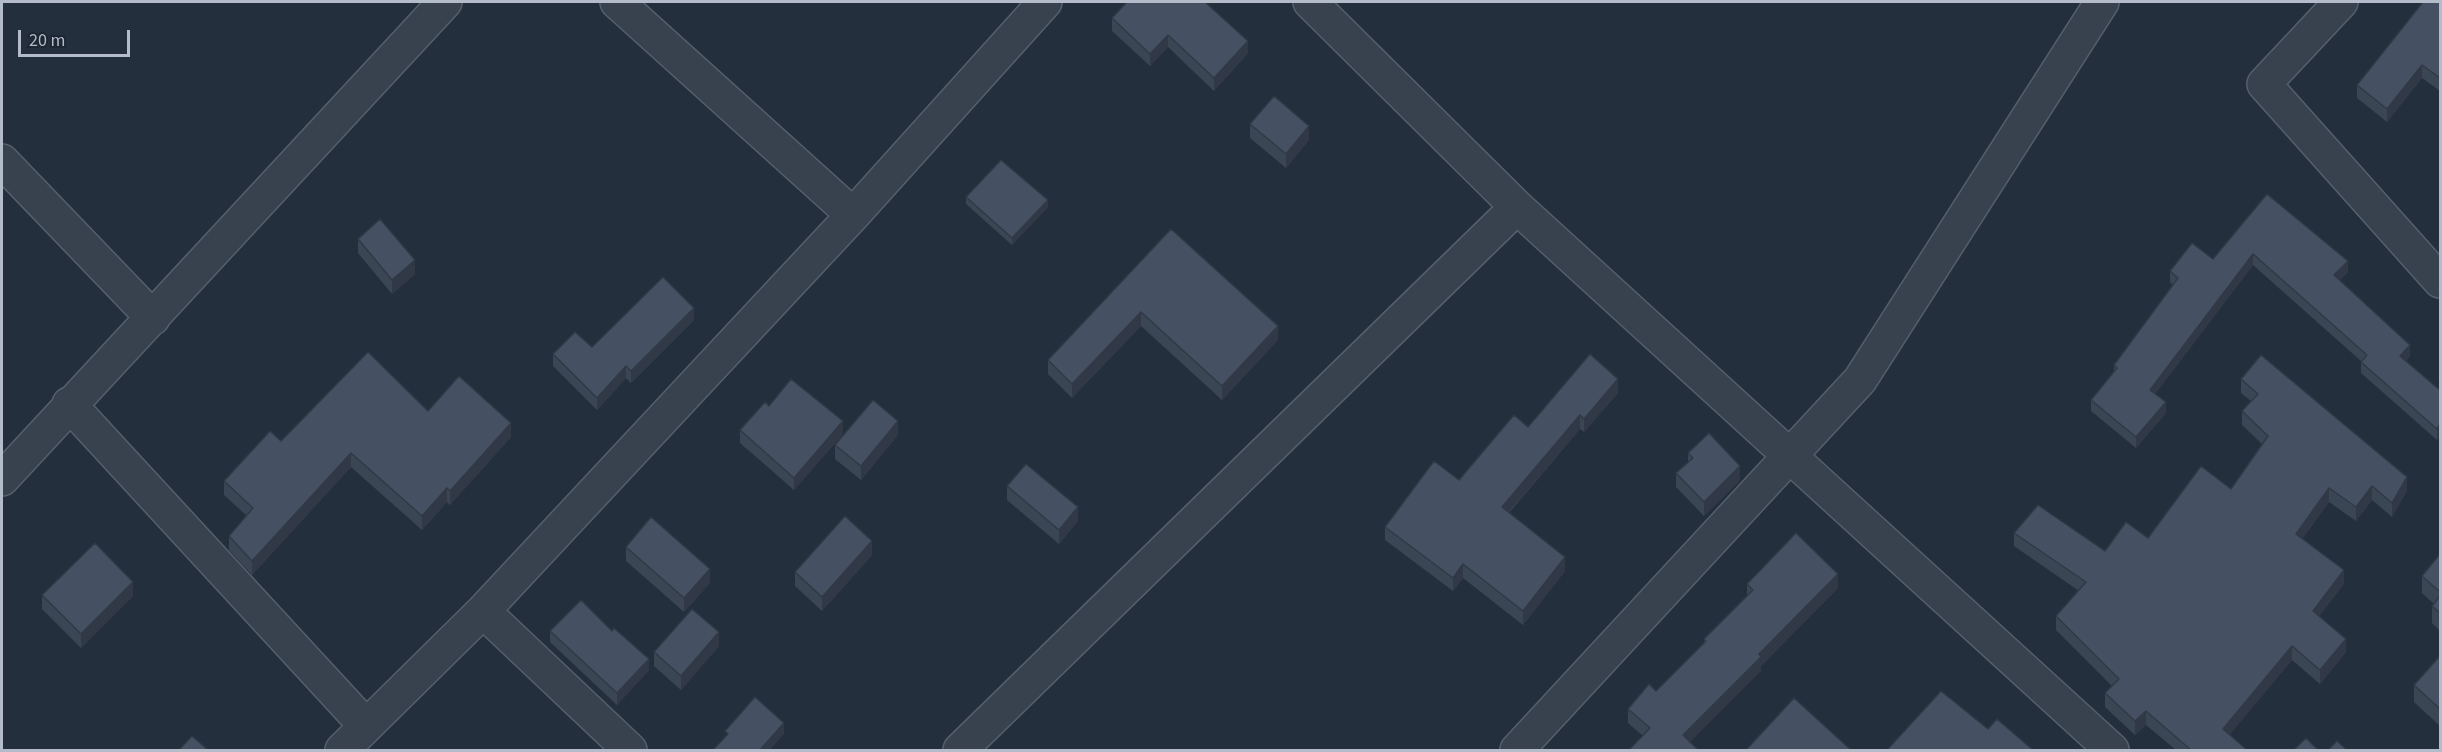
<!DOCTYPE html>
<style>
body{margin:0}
#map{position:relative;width:2442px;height:752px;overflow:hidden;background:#242f3e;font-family:"Source Sans 3",sans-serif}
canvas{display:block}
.frame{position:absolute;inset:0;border:3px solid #b4bcc9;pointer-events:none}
.scale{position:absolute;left:18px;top:30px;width:112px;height:27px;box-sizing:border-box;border:3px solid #b4bcc9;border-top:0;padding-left:8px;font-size:18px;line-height:21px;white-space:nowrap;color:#b4bcc9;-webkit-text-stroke:4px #1d2633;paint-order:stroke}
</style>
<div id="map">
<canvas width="2442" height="752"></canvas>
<div class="frame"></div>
<div class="scale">20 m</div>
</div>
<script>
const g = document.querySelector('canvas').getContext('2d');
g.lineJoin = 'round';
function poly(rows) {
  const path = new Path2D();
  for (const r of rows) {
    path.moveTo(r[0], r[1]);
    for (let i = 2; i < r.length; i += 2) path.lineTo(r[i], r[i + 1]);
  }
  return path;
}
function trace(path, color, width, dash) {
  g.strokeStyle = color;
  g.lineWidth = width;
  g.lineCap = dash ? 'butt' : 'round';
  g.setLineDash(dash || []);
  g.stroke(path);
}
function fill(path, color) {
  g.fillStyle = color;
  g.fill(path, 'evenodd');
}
const minor = poly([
 [617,2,853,215],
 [1310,2,1517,207,2112,750],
 [2341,2,2264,84,2440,281],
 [2,161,153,318],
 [69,404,366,726],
 [2,479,445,2],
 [483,611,630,750],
 [342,750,483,611,853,215,1045,2],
 [960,750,1517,207],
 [1517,750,1860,380,2102,2]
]);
const wall = poly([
 [2440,2,2440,91,2422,78,2387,122,2357,98,2357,85],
 [1208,5,1248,53,1214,91,1168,47,1150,66,1112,31,1112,18],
 [1250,124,1309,140,1286,168,1250,138],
 [2267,194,2348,272,2340,280,2410,356,2406,361,2435,386,2440,390,2440,435,2437,440,2361,373,2361,361,2253,265,2155,394,2166,413,2136,448,2091,411,2091,400,2114,373,2114,365,2173,285,2170,282,2170,271,2213,259],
 [966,197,1048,207,1012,245,966,204],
 [1171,229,1278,340,1222,400,1141,326,1072,398,1048,374,1048,360],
 [358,239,415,274,392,294,358,253],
 [694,320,631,383,626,378,597,410,553,366,553,354,592,347],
 [2241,379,2407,491,2392,517,2372,500,2356,521,2329,502,2302,539,2344,584,2319,616,2346,652,2320,684,2292,660,2229,735,2247,750,2176,750,2146,725,2135,735,2105,707,2105,693,2112,686,2056,630,2056,616,2079,591,2014,546,2014,533,2105,551,2148,538,2231,489,2262,444,2242,425,2242,411,2251,401,2241,393],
 [1618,393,1584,432,1580,429,1509,513,1565,571,1523,625,1463,578,1453,591,1385,540,1385,527,1459,480,1528,427],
 [428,411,511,437,450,505,447,502,422,530,351,467,252,575,229,550,229,536,247,516,224,495,224,481,281,441],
 [740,430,843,434,794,490,740,443],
 [898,435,861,480,835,459,835,445],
 [1688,453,1740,480,1704,516,1676,487,1676,473,1688,463],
 [1007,486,1078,521,1059,544,1007,500],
 [626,547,710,583,684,612,626,561],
 [2440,554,2440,631,2432,623,2432,606,2434,604,2422,593,2422,576],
 [872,555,822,611,795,586,795,572],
 [1747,584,1838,588,1761,666,1761,671,1643,736,1628,723,1628,709,1656,691,1704,643,1704,639,1747,596],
 [42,595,133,596,81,648,42,609],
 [550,631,649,670,617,705,550,642],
 [719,646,681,690,654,666,654,652],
 [2440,656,2440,726,2414,702,2414,685]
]);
const shadedWall = poly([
 [1168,35,1168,47,1150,66,1150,54],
 [1248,41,1248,53,1214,91,1214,78],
 [2422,65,2422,78,2387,122,2387,109],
 [1309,126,1309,140,1286,168,1286,154],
 [1048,200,1048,207,1012,245,1012,238],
 [2253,254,2253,265,2150,401,2150,390],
 [415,260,415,274,392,294,392,280],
 [2348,261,2348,272,2334,286,2334,275],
 [694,308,694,320,631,383,631,371],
 [1141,312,1141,326,1072,398,1072,384],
 [1278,326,1278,340,1222,400,1222,386],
 [2410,345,2410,356,2400,367,2400,356],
 [626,366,626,378,597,410,597,398],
 [1618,379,1618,393,1584,432,1584,419],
 [2166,402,2166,413,2136,448,2136,437],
 [1580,415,1580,429,1502,520,1502,507],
 [843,421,843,434,794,490,794,478],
 [898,421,898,435,861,480,861,466],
 [511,423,511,437,450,505,450,491],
 [2440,424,2440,435,2437,440,2437,429],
 [351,453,351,467,252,575,252,561],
 [1740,466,1740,480,1704,516,1704,502],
 [2407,477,2407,491,2392,517,2392,503],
 [2372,486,2372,500,2356,521,2356,507],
 [447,488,447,502,422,530,422,516],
 [2329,488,2329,502,2296,548,2296,534],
 [1078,507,1078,521,1059,544,1059,530],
 [872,541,872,555,822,611,822,597],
 [1565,557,1565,571,1523,625,1523,611],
 [1463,564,1463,578,1453,591,1453,578],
 [710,569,710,583,684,612,684,598],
 [2344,570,2344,584,2313,625,2313,611],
 [1838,574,1838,588,1761,666,1761,671,1683,749,1683,735,1759,654],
 [133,582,133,596,81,648,81,634],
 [719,632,719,646,681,690,681,676],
 [2346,639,2346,652,2320,684,2320,670],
 [2292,646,2292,660,2223,743,2223,729],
 [649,659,649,670,617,705,617,693],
 [2146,711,2146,725,2135,735,2135,721],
 [784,723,784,734,770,750,760,750]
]);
const building = poly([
 [1127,2,1205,2,1248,41,1214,78,1168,35,1150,54,1112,18,1127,2],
 [2423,2,2440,2,2440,78,2422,65,2387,109,2357,85,2423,2],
 [1274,96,1309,126,1286,154,1250,124,1274,96],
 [1001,160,1048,200,1012,238,966,197,1001,160],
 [2267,194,2348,261,2334,275,2410,345,2400,356,2435,386,2440,390,2440,424,2437,429,2361,362,2367,355,2253,254,2150,390,2166,402,2136,437,2091,400,2117,368,2114,365,2178,278,2170,271,2192,243,2213,259,2267,194],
 [380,219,415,260,392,280,358,239,380,219],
 [1171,229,1278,326,1222,386,1141,312,1072,384,1048,360,1171,229],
 [663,277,694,308,631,371,626,366,597,398,553,354,575,332,592,347,663,277],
 [368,352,428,411,459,376,511,423,450,491,447,488,422,516,351,453,252,561,229,536,253,508,224,481,270,431,281,441,368,352],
 [1590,354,1618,379,1584,419,1580,415,1502,507,1565,557,1523,611,1463,564,1453,578,1385,527,1434,461,1459,480,1514,415,1528,427,1590,354],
 [2261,355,2407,477,2392,503,2372,486,2356,507,2329,488,2296,534,2344,570,2313,611,2346,639,2320,670,2292,646,2223,729,2247,750,2191,750,2146,711,2135,721,2105,693,2119,679,2056,616,2086,582,2014,533,2038,505,2105,551,2126,522,2148,538,2201,466,2231,489,2268,436,2242,411,2258,394,2241,379,2261,355],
 [791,379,843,421,794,478,740,430,765,402,769,406,791,379],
 [873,400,898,421,861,466,835,445,873,400],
 [1709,433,1740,466,1704,502,1676,473,1693,458,1688,453,1709,433],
 [1026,464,1078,507,1059,530,1007,486,1026,464],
 [845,516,872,541,822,597,795,572,845,516],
 [651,517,710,569,684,598,626,547,651,517],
 [1796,533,1838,574,1759,654,1761,657,1683,735,1698,750,1629,750,1650,728,1628,709,1649,684,1656,691,1706,641,1704,639,1753,590,1747,584,1796,533],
 [95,543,133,582,81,634,42,595,95,543],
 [2440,554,2440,592,2422,576,2440,554],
 [2440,596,2440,613,2432,606,2440,596],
 [581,600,612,631,614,628,649,659,617,693,550,631,581,600],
 [692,609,719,632,681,676,654,652,692,609],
 [2440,656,2440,709,2414,685,2440,656],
 [1941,691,1988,729,1997,719,2033,750,1887,750,1941,691],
 [755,697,784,723,760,750,713,750,728,734,725,731,755,697],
 [1794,698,1851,750,1746,750,1794,698],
 [192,736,208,750,179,750,192,736],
 [2306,738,2318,750,2294,750,2306,738],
 [2337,741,2347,750,2328,750,2337,741]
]);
trace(minor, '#565f6c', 36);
trace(minor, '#38414e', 33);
fill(wall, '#3b4654');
fill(shadedWall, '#303945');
fill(building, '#455162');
trace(building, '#303945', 1.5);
</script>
